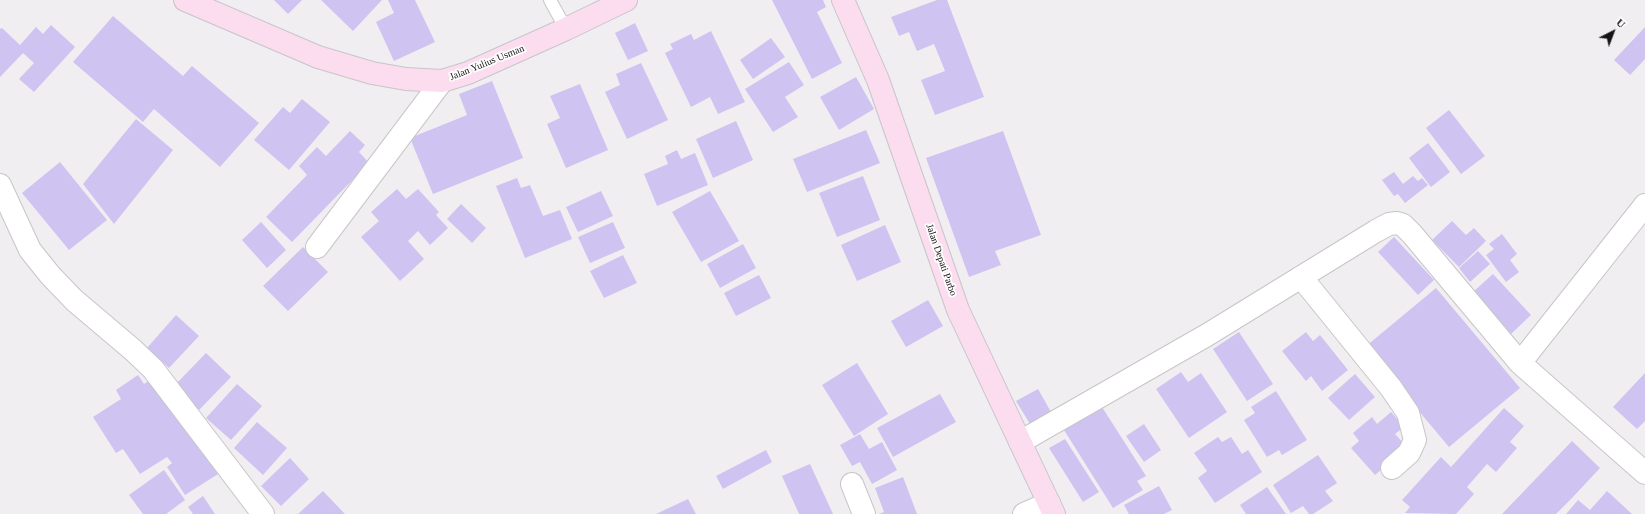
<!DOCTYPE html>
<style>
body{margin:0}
#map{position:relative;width:1645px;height:514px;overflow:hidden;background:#f1eef1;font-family:Georgia,serif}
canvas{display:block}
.north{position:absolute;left:1593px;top:12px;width:40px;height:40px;-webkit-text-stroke:3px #fff;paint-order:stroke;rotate:42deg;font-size:11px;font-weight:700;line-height:16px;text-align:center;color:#151415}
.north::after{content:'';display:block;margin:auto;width:14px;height:18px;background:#151415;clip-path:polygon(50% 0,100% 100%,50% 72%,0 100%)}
</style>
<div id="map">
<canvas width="1645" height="514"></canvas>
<div class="north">U</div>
</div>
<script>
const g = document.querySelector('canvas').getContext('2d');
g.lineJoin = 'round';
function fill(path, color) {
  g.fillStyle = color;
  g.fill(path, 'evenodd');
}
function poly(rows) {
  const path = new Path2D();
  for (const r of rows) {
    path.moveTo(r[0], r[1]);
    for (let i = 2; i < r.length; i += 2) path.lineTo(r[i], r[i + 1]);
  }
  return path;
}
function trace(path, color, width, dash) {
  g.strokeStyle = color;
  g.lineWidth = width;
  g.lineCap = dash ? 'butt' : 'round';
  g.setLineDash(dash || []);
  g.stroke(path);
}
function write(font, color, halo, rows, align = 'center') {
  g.font = font + ' Georgia,serif';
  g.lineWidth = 3.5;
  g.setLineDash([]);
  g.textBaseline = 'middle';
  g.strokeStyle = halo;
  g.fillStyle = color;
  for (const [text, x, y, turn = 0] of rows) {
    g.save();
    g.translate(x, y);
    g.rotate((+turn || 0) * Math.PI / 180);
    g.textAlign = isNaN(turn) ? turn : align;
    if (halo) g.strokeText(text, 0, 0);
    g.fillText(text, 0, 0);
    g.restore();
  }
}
const building = poly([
 [274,0,302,0,288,14],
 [321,0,382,0,353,31],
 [388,0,415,0,435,42,394,61,376,22,394,13],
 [772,0,823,0,826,7,817,12,842,63,812,79],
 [937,0,947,0,984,97,935,115,921,80,945,71,934,44,917,51,909,32,899,36,891,17],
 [113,16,183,76,192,66,259,123,220,167,154,109,143,122,73,62],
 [635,23,648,51,628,60,615,33],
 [51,25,75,47,34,92,19,79,34,63,23,53,0,77,0,29,2,28,20,45,36,27,43,34],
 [1645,27,1645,59,1630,75,1614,60],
 [711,31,745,102,718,114,710,97,691,107,665,53,673,49,670,44,691,34,694,40],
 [771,38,785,57,753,79,740,60],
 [789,62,804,85,785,97,798,117,773,132,745,89],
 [641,63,668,120,627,139,605,92,620,85,616,74],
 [856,77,874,109,839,130,820,97],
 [492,81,523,158,433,194,410,138,467,115,459,94],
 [580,84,608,150,566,168,547,124,560,118,550,96],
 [302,99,330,122,289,170,254,140,283,107,290,113],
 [1449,110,1485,156,1461,174,1426,128],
 [136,119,173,150,114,224,83,184],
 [736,121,753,160,713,178,696,139],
 [866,130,880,163,807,192,793,159],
 [350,131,365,145,359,152,369,163,292,242,266,217,307,175,299,166,317,147,326,156],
 [1003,131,1041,235,995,251,1001,265,969,277,926,158],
 [1428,143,1450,172,1431,187,1409,158],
 [677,150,681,159,695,153,708,185,657,206,644,174,668,164,665,156],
 [60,162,107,220,69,250,22,193],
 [1394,172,1403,184,1413,176,1418,181,1422,178,1428,185,1405,203,1398,194,1394,196,1382,180],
 [863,176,880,220,837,237,819,193],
 [517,178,521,188,530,185,543,216,560,210,572,239,525,258,496,186],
 [397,189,406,199,418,189,439,212,436,215,448,228,430,245,418,231,408,241,424,259,400,281,361,237,379,221,371,212],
 [601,191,613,216,578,232,566,207],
 [710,191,739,241,701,262,672,212],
 [461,204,486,228,472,243,447,219],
 [1452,221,1466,235,1474,228,1486,241,1459,267,1432,240],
 [261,222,286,250,267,268,242,240],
 [613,222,625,248,590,263,578,237],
 [885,225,901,262,857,281,841,245],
 [1502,234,1517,254,1510,260,1519,272,1506,282,1486,255,1494,249,1489,244],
 [1394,237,1434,280,1418,295,1378,252],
 [743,244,756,268,720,288,707,264],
 [303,247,328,272,288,311,263,286],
 [1478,251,1490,264,1470,282,1459,268],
 [623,255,637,283,604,298,590,271],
 [1493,274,1531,315,1511,334,1473,292],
 [759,275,771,298,736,316,724,293],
 [1436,288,1520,388,1449,447,1365,347],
 [928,300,943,326,906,347,891,321],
 [176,315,199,336,169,368,147,348],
 [1239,332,1273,384,1247,401,1213,349],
 [1306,332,1313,341,1320,335,1348,370,1322,391,1311,376,1306,381,1282,351],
 [206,353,231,377,199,410,174,386],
 [857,363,888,414,854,436,822,385],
 [1181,372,1188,382,1201,373,1227,412,1189,438,1156,389],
 [1645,373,1645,421,1637,429,1613,407],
 [1355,374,1375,397,1349,420,1328,398],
 [138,375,144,384,154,377,218,474,185,495,167,467,172,463,167,457,140,474,123,449,116,453,93,417,121,399,116,390],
 [237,384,262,406,231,440,206,418],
 [1038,389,1051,412,1030,424,1016,401],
 [1276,391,1307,440,1282,455,1279,450,1267,457,1244,420,1255,413,1251,407],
 [940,394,956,422,893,457,877,428],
 [1102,407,1146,476,1137,481,1143,490,1113,508,1064,430],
 [1504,408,1524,426,1510,442,1517,448,1496,472,1487,464,1467,487,1474,494,1456,514,1405,513,1410,507,1402,500,1441,457,1451,467],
 [1391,412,1404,427,1395,434,1407,447,1375,475,1351,448,1359,441,1353,433,1372,417,1377,424],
 [257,422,287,448,263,475,234,448],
 [1144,424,1161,450,1144,462,1126,436],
 [860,434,869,449,882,442,897,470,872,484,860,462,852,466,840,445],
 [1218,437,1222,442,1231,437,1242,454,1248,450,1262,472,1215,503,1198,478,1207,471,1194,453],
 [1065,439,1099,492,1083,502,1049,448],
 [1572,441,1600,468,1572,498,1556,514,1502,514],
 [766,450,772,462,723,489,716,476],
 [1318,455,1337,483,1325,491,1333,501,1313,514,1309,514,1303,506,1291,513,1273,485],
 [290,458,309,479,281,506,261,486],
 [810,464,833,514,799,514,782,476],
 [164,470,185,500,166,514,143,514,129,495],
 [903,477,917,514,879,514,884,512,875,488],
 [1159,486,1172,510,1164,514,1129,514,1124,505],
 [1267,487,1286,514,1246,514,1240,505],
 [323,491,345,514,298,514],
 [1607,491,1632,514,1566,514,1578,500,1590,510],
 [203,496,215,514,193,514,188,507],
 [688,499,696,514,656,514]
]);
const lane = poly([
 [550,0,566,29]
]);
const street = poly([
 [0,185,30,250,50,275,74,300,133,350,153,369,263,514],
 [317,247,442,81],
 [1301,277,1391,388,1408,413,1415,440,1409,453,1392,468],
 [1520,363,1645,205],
 [1020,442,1207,335,1376,231,1389,224,1397,223,1403,225,1412,234,1520,363,1645,473],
 [852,484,864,514],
 [1024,514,1049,503]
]);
const secondary = poly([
 [185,0,318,57,372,73,406,79,442,81,468,73,566,29,626,0],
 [843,0,878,80,958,310,1054,514]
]);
const streetNames = [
 ["Jalan Yulius Usman",487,63,-22],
 ["Jalan Depati Parbo",941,260,71]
];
fill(building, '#cfc3f2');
trace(lane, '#c8c5c9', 14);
trace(street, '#c8c5c9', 24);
trace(secondary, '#c8c5c9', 24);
trace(lane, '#fff', 12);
trace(street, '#fff', 22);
trace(secondary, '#fbddef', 22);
write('10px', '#151415', '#fff', streetNames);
</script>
